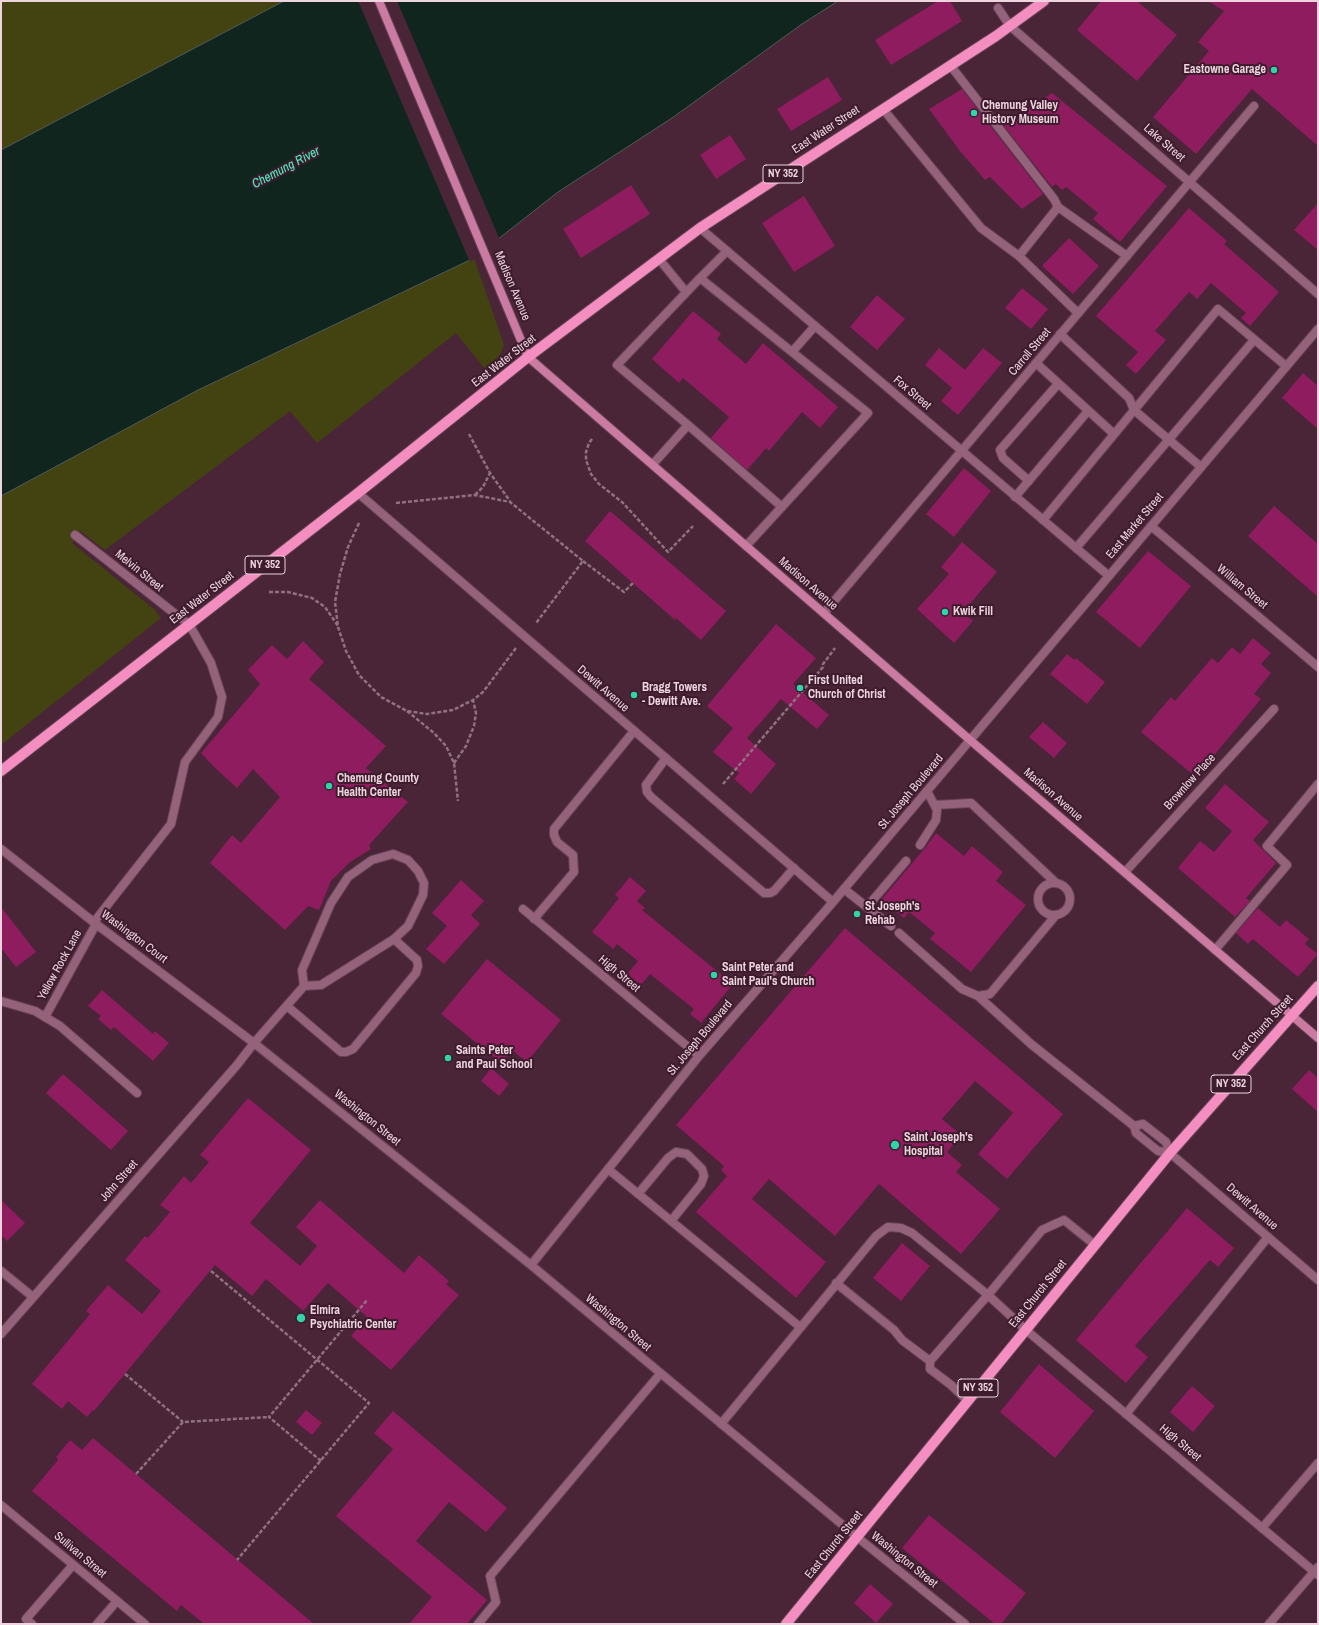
<!DOCTYPE html>
<style>
body{margin:0}
#map{position:relative;width:1319px;height:1625px;overflow:hidden;background:#492537;font-family:"Archivo Narrow",sans-serif}
canvas{display:block}
.frame{position:absolute;inset:0;border:2px solid #edd4df;pointer-events:none}
</style>
<div id="map">
<canvas width="1319" height="1625"></canvas>
<div class="frame"></div>
</div>
<script>
const g = document.querySelector('canvas').getContext('2d');
g.lineJoin = 'round';
function fill(path, color) {
  g.fillStyle = color;
  g.fill(path, 'evenodd');
}
function poly(rows) {
  const path = new Path2D();
  for (const r of rows) {
    if (r.length === 3) {
      path.moveTo(r[0] + r[2], r[1]);
      path.arc(r[0], r[1], r[2], 0, 2 * Math.PI);
      continue;
    }
    path.moveTo(r[0], r[1]);
    for (let i = 2; i < r.length; i += 2) path.lineTo(r[i], r[i + 1]);
  }
  return path;
}
function trace(path, color, width, dash) {
  g.strokeStyle = color;
  g.lineWidth = width;
  g.lineCap = dash ? 'butt' : 'round';
  g.setLineDash(dash || []);
  g.stroke(path);
}
function write(font, color, halo, rows, align = 'center') {
  g.font = font + ' "Archivo Narrow",sans-serif';
  g.lineWidth = 4;
  g.setLineDash([]);
  g.textBaseline = 'middle';
  g.strokeStyle = halo;
  g.fillStyle = color;
  for (const [text, x, y, turn = 0] of rows) {
    g.save();
    g.translate(x, y);
    g.rotate((+turn || 0) * Math.PI / 180);
    g.textAlign = isNaN(turn) ? turn : align;
    if (halo) g.strokeText(text, 0, 0);
    g.fillText(text, 0, 0);
    g.restore();
  }
}
const green = poly([
 [1,1,284,1,1,150],
 [474,258,504,345,500,355,485,369,456,333,317,443,290,411,105,550,80,531,72,543,155,610,161,618,1,745,1,496,198,390]
]);
const water = poly([
 [284,1,838,1,802,24,672,118,558,192,474,258,198,390,1,496,1,150,284,1]
]);
const pier = poly([
 [358,1,397,1,500,240,470,262]
]);
const building = poly([
 [938,1,950,1,962,21,891,65,875,40],
 [1101,1,1137,1,1177,35,1137,81,1077,30],
 [1208,1,1318,1,1318,146,1252,89,1196,154,1153,117,1209,51,1198,42,1224,11],
 [828,77,842,100,791,131,777,109],
 [962,89,1043,194,1022,209,990,177,985,180,960,151,929,109],
 [1052,93,1167,186,1120,242,1093,219,1098,213,1066,187,1062,190,1056,184,1052,187,1004,126],
 [730,135,746,159,716,179,700,155],
 [631,185,650,214,581,258,563,229],
 [804,196,835,246,794,272,762,223],
 [1318,203,1318,250,1294,230],
 [1189,208,1227,241,1224,244,1279,292,1250,326,1241,318,1246,313,1211,283,1197,299,1189,292,1155,331,1166,340,1136,374,1126,365,1138,352,1096,316],
 [1069,238,1099,266,1073,294,1042,266],
 [1022,288,1048,309,1031,329,1005,308],
 [877,295,905,319,877,350,850,327],
 [693,311,721,334,717,339,746,364,763,343,838,407,820,428,802,412,769,451,766,448,747,470,711,438,729,417,683,378,679,383,652,359],
 [939,348,965,370,983,348,1002,363,958,415,941,401,952,388,925,365],
 [1303,373,1318,386,1318,429,1282,398],
 [964,468,991,491,954,537,926,514],
 [1274,506,1318,544,1318,597,1248,536],
 [610,511,726,611,701,640,676,618,675,620,585,541],
 [962,542,997,572,963,612,973,621,954,643,917,609,949,574,941,567],
 [1148,551,1191,586,1140,648,1096,612],
 [776,624,816,658,793,684,829,715,817,729,781,699,747,738,776,764,751,794,734,779,739,773,713,752,733,728,707,706],
 [1253,638,1271,653,1261,664,1271,673,1254,694,1261,699,1196,777,1141,732,1171,697,1175,701,1212,658,1218,663,1232,647,1240,654],
 [303,641,324,662,309,679,386,746,366,768,408,802,369,845,371,849,350,862,331,881,319,910,308,906,285,930,210,863,232,835,241,843,280,797,253,769,237,788,214,767,201,753,260,684,248,670,272,645,287,659],
 [1067,654,1074,660,1076,658,1105,682,1087,704,1050,674],
 [1043,722,1067,743,1054,758,1029,737],
 [1225,784,1269,822,1253,840,1276,863,1246,898,1250,901,1235,917,1178,868,1200,841,1214,852,1232,831,1205,808],
 [936,833,964,856,972,846,1003,872,996,881,1026,905,971,972,930,939,935,933,909,912,904,918,881,900,925,848],
 [630,877,646,891,637,901,645,908,642,910,733,984,701,1023,690,1014,694,1009,650,974,641,985,627,974,638,961,617,944,613,949,592,932,619,898,615,895],
 [461,880,484,901,471,915,480,924,444,964,426,949,447,926,432,913],
 [1,907,36,952,16,967,1,948],
 [1258,908,1280,927,1286,920,1309,939,1305,944,1318,954,1298,977,1253,939,1248,944,1236,933],
 [845,928,1063,1114,1007,1179,978,1154,1013,1113,975,1081,942,1119,961,1135,947,1152,962,1165,956,1172,1000,1209,961,1254,879,1184,835,1236,769,1179,752,1199,826,1262,796,1298,696,1212,727,1176,721,1170,724,1166,676,1125],
 [487,959,561,1020,527,1062,512,1050,501,1063,441,1014],
 [102,990,153,1034,155,1031,169,1043,153,1061,114,1027,111,1030,98,1019,101,1016,88,1006],
 [491,1068,509,1084,499,1096,481,1081],
 [1309,1070,1318,1078,1318,1112,1292,1089],
 [63,1074,128,1131,111,1150,46,1093],
 [248,1098,311,1150,250,1223,300,1266,317,1246,296,1227,320,1200,404,1273,419,1255,449,1281,446,1284,459,1295,391,1370,351,1336,367,1317,328,1283,303,1311,266,1279,252,1296,215,1265,94,1411,93,1410,87,1417,68,1401,62,1409,32,1384,90,1314,86,1311,108,1285,142,1314,161,1291,125,1260,145,1236,148,1238,170,1212,160,1205,184,1176,191,1183,209,1162,200,1155],
 [1,1200,25,1223,7,1241,1,1235],
 [1187,1208,1234,1248,1218,1267,1210,1260,1135,1346,1148,1357,1126,1383,1076,1340],
 [902,1243,930,1266,901,1301,873,1278],
 [1039,1364,1094,1411,1055,1458,1000,1412],
 [1192,1386,1215,1406,1193,1432,1170,1412],
 [306,1410,322,1423,312,1435,296,1422],
 [393,1411,507,1508,486,1532,449,1502,416,1541,487,1600,467,1624,409,1624,432,1597,336,1516,393,1449,374,1433],
 [93,1438,136,1474,314,1624,204,1624,181,1605,177,1611,32,1491,58,1460,56,1457,70,1440,82,1450],
 [929,1515,1026,1593,1001,1624,995,1624,902,1548],
 [870,1584,893,1604,876,1623,854,1603]
]);
const path = poly([
 [469,434,490,473,510,501],
 [592,439,589,443,586,452,586,460,591,474,599,484,622,502,668,552,693,526],
 [475,495,483,487,490,473],
 [396,503,475,495,510,502,583,561,536,623],
 [359,523,348,547,340,574,335,602,338,627,346,651,359,675,381,697,407,711,427,714,453,710,473,700,483,692,516,648],
 [583,561,624,592,633,583],
 [269,592,288,592,312,598,325,607,338,626],
 [407,711,434,733,446,746,454,763,458,801],
 [454,763,466,746,474,726,476,713,473,700],
 [723,784,823,667,823,664,835,648],
 [211,1271,369,1403,237,1560],
 [125,1374,183,1422],
 [321,1461,269,1417,368,1299],
 [136,1474,183,1422,269,1417]
]);
const service = poly([
 [950,65,1054,199,1058,207,1127,256],
 [883,109,981,228,1019,256,1058,207],
 [1019,256,1078,313],
 [659,259,686,292],
 [700,278,727,251],
 [1060,334,1129,398,1134,410,1201,467],
 [792,352,815,326],
 [1036,363,1114,434],
 [688,425,782,507],
 [653,464,688,425,617,365,700,278,868,413,746,546],
 [1029,481,1003,458,1000,450,1058,384],
 [1015,497,1088,411],
 [1043,520,1218,309,1286,366],
 [1076,548,1254,340],
 [666,758,646,785,647,792,651,797,764,893,770,893,774,891,794,868],
 [935,805,971,803,1055,882],
 [920,845,936,820,937,810,927,791],
 [1054,899,16],
 [844,889,891,926],
 [867,907,906,861],
 [534,919,574,872,573,855,557,842,554,835,554,829,634,731],
 [94,922,171,824,185,762,218,717,222,697,211,663,189,624],
 [899,933,962,989,978,996,990,994,1056,915],
 [1215,950,1287,865,1267,846,1318,784],
 [978,996,1031,1044,1134,1126],
 [1,1001,35,1011,60,1026,137,1093],
 [287,1006,341,1052,346,1052,353,1049,416,973,418,966,417,960,394,939],
 [254,1043,304,986,321,985,394,939,408,926,423,895,424,883,418,871,408,860,393,854,372,860,348,877,331,903,302,970,304,986],
 [1143,1124,1166,1142,1170,1153,1158,1151,1136,1133,1134,1126,1143,1124],
 [608,1169,800,1327],
 [638,1194,668,1158,676,1152,687,1154,702,1169,704,1176,701,1184,671,1221],
 [836,1283,894,1330,902,1340,930,1361],
 [1026,1330,988,1295,1042,1230,1064,1220,1095,1245],
 [1126,1414,1268,1237],
 [721,1424,876,1236,888,1227,901,1228,912,1233,988,1295,930,1361,930,1369,951,1385,968,1401],
 [1262,1528,1318,1463],
 [32,1624,26,1619,73,1565],
 [97,1624,117,1601],
 [478,1624,496,1602,490,1576,660,1374]
]);
const minor = poly([
 [700,228,1109,576],
 [358,493,833,902],
 [1151,526,1318,667],
 [75,535,174,613,189,624],
 [824,613,1254,106],
 [1,849,96,924,254,1043,531,1265,857,1537,965,1624],
 [1125,872,1274,709],
 [523,909,699,1056],
 [45,1017,96,924],
 [1170,1153,1318,1280],
 [531,1265,699,1056,833,902,1318,329],
 [1,1271,33,1297],
 [1026,1330,1318,1575],
 [1,1334,237,1065,254,1043],
 [1,1505,145,1624],
 [1269,1624,1318,1567]
]);
const tertiary = poly([
 [998,8,1010,26,1318,294]
]);
const secondary = poly([
 [379,1,528,357,970,740,1318,1038]
]);
const primary = poly([
 [1,771,358,493,528,357,700,228,996,36,1044,1],
 [786,1624,1170,1153,1318,986]
]);
const markers = [
 [1274,70,4,"#30d4a9"],
 [974,113,4,"#30d4a9"],
 [945,612,4,"#30d4a9"],
 [800,688,4,"#30d4a9"],
 [634,695,4,"#30d4a9"],
 [329,786,4,"#30d4a9"],
 [857,914,4,"#30d4a9"],
 [714,975,4,"#30d4a9"],
 [448,1058,4,"#30d4a9"],
 [895,1145,5,"#30d4a9"],
 [301,1318,5,"#30d4a9"]
];
const shields = [
 [783,174,40],
 [265,565,40],
 [1231,1084,40],
 [978,1388,40]
];
const shieldNames = [
 ["NY 352",783,174],
 ["NY 352",265,565],
 ["NY 352",1231,1084],
 ["NY 352",978,1388]
];
const poiNames = [
 ["Eastowne Garage",1266,70,"right"],
 ["Chemung Valley",982,106],
 ["History Museum",982,120],
 ["Kwik Fill",953,612],
 ["First United",808,681],
 ["Church of Christ",808,695],
 ["Bragg Towers",642,688],
 ["- Dewitt Ave.",642,702],
 ["Chemung County",337,779],
 ["Health Center",337,793],
 ["St Joseph's",865,907],
 ["Rehab",865,921],
 ["Saint Peter and",722,968],
 ["Saint Paul's Church",722,982],
 ["Saints Peter",456,1051],
 ["and Paul School",456,1065],
 ["Saint Joseph's",904,1138],
 ["Hospital",904,1152],
 ["Elmira",310,1311],
 ["Psychiatric Center",310,1325]
];
const streetNames = [
 ["East Water Street",826,130,-33],
 ["Lake Street",1164,143,41],
 ["Madison Avenue",512,286,67],
 ["Carroll Street",1030,352,-50],
 ["East Water Street",504,361,-38],
 ["Fox Street",912,393,40],
 ["East Market Street",1135,526,-50],
 ["Melvin Street",139,571,39],
 ["Madison Avenue",808,584,41],
 ["William Street",1242,587,40],
 ["East Water Street",202,598,-38],
 ["Dewitt Avenue",603,689,41],
 ["Brownlow Place",1190,782,-48],
 ["St. Joseph Boulevard",911,792,-50],
 ["Madison Avenue",1053,795,41],
 ["Washington Court",134,937,37],
 ["Yellow Rock Lane",60,965,-61],
 ["High Street",619,974,40],
 ["East Church Street",1263,1028,-48],
 ["St. Joseph Boulevard",700,1038,-50],
 ["Washington Street",367,1118,39],
 ["John Street",119,1181,-49],
 ["Dewitt Avenue",1252,1207,41],
 ["East Church Street",1038,1294,-51],
 ["Washington Street",618,1323,40],
 ["High Street",1180,1443,40],
 ["East Church Street",834,1545,-51],
 ["Sullivan Street",80,1555,40],
 ["Washington Street",904,1560,39]
];
const waterNames = [
 ["Chemung River",286,168,-28]
];
fill(green, '#434312');
fill(water, '#0f251e');
trace(water, '#525a58', 1);
fill(pier, '#492537');
fill(building, '#8e1c5f');
trace(service, '#674455', 10);
trace(minor, '#674455', 10);
trace(tertiary, '#674455', 10);
trace(secondary, '#674455', 10);
trace(primary, '#674455', 12);
trace(path, '#917180', 2.5, [4, 2]);
trace(service, '#94627a', 8);
trace(minor, '#94627a', 8);
trace(tertiary, '#94627a', 8);
trace(secondary, '#cb7ba2', 8);
trace(primary, '#f58ec0', 10);
for (const [x, y, r, color] of markers) {
  const dot = new Path2D();
  dot.arc(x, y, r, 0, 2 * Math.PI);
  g.fillStyle = color;
  g.fill(dot);
  trace(dot, '#3e1b2d', 1.5);
}
for (const [x, y, w] of shields) {
  const box = new Path2D();
  box.roundRect(x - w / 2, y - 9, w, 18, 3);
  g.fillStyle = '#3e1b2d';
  g.fill(box);
  trace(box, '#edd4df', 1);
}
write('bold 11px', '#edd4df', null, shieldNames);
write('bold 12px', '#edd4df', '#3e1b2d', poiNames, 'left');
write('12px', '#edd4df', '#3e1b2d', streetNames);
write('italic 13px', '#4bf4c5', '#3e1b2d', waterNames);
</script>
